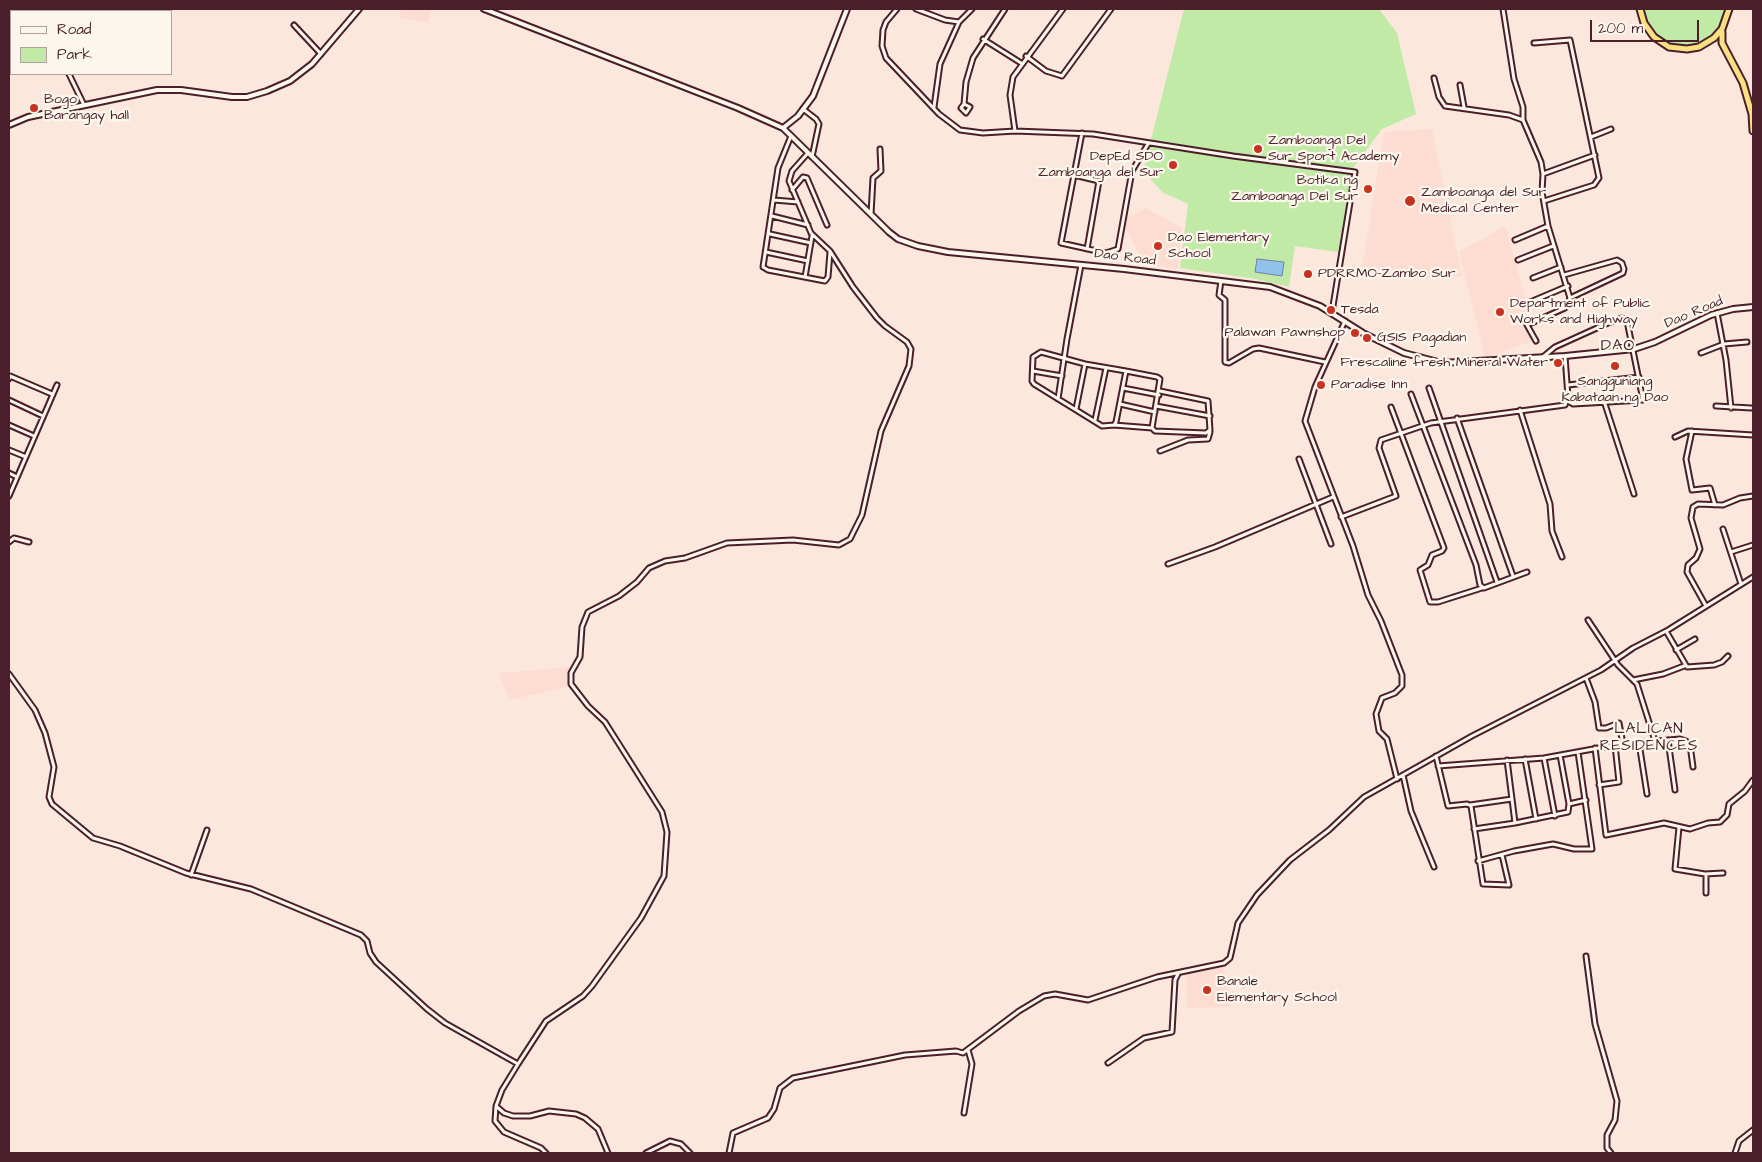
<!DOCTYPE html>
<style>
body{margin:0}
#map{position:relative;width:1762px;height:1162px;overflow:hidden;background:#fce7dd;font-family:"Architects Daughter",sans-serif}
canvas{display:block}
.frame{position:absolute;inset:0;border:10px solid #4a1f2b;pointer-events:none}
.legend{position:absolute;left:10px;top:10px;width:162px;height:65px;box-sizing:border-box;background:#fbf7ec;border:1px solid #b4a19f;margin:0;padding:6px 9px;list-style:none;font-size:15px;color:#4a1f2b}
.legend li{display:flex;align-items:center;gap:10px;height:25px}
.legend b{width:25px;border:1px solid #b4a19f}
.scale{position:absolute;left:1590px;top:20px;width:109px;height:22px;box-sizing:border-box;border:2px solid #4a1f2b;border-top:0;padding-left:6px;font-size:15px;line-height:18px;white-space:nowrap;color:#4a1f2b;-webkit-text-stroke:4px #fbf7ec;paint-order:stroke}
</style>
<div id="map">
<canvas width="1762" height="1162"></canvas>
<div class="frame"></div>
<ul class="legend">
<li><b style="height:6px;background:#fbf7ec"></b>Road</li>
<li><b style="height:14px;background:#c0eaa6"></b>Park</li>
</ul>
<div class="scale">200 m</div>
</div>
<script>
const g = document.querySelector('canvas').getContext('2d');
g.lineJoin = 'round';
function fill(path, color) {
  g.fillStyle = color;
  g.fill(path, 'evenodd');
}
function poly(rows) {
  const path = new Path2D();
  for (const r of rows) {
    path.moveTo(r[0], r[1]);
    for (let i = 2; i < r.length; i += 2) path.lineTo(r[i], r[i + 1]);
  }
  return path;
}
function trace(path, color, width, dash) {
  g.strokeStyle = color;
  g.lineWidth = width;
  g.lineCap = dash ? 'butt' : 'round';
  g.setLineDash(dash || []);
  g.stroke(path);
}
function write(font, color, halo, rows, align = 'center') {
  g.font = font + ' "Architects Daughter",sans-serif';
  g.lineWidth = 4.5;
  g.setLineDash([]);
  g.textBaseline = 'middle';
  g.strokeStyle = halo;
  g.fillStyle = color;
  for (const [text, x, y, turn = 0] of rows) {
    g.save();
    g.translate(x, y);
    g.rotate((+turn || 0) * Math.PI / 180);
    g.textAlign = isNaN(turn) ? turn : align;
    if (halo) g.strokeText(text, 0, 0);
    g.fillText(text, 0, 0);
    g.restore();
  }
}
const built = poly([
 [401,9,431,9,428,22,399,18],
 [1432,129,1462,276,1416,278,1362,269,1384,132],
 [1146,208,1182,228,1178,269,1143,265,1123,220],
 [1505,226,1528,307,1522,318,1533,341,1485,358,1459,252],
 [570,667,568,686,510,700,499,673],
 [1223,966,1232,1006,1187,1009,1186,974]
]);
const green = poly([
 [1184,9,1379,9,1397,33,1416,114,1382,129,1353,168,1338,252,1295,246,1289,287,1256,279,1180,268,1188,204,1162,192,1143,171],
 [1643,9,1726,9,1722,24,1713,36,1700,44,1686,47,1672,45,1656,35,1648,24]
]);
const water = poly([
 [1257,259,1284,262,1282,276,1255,272,1257,259]
]);
const minor = poly([
 [48,9,49,11],
 [897,9,886,22,883,30,882,46,886,58,939,114,960,130,983,133,1015,131,1093,134,1233,156,1355,172,1332,312],
 [916,9,945,20,959,22,972,9],
 [1503,9,1514,79,1523,107,1523,120,1541,162,1543,174,1542,192,1548,226,1570,298,1565,308,1527,325,1536,341],
 [294,25,321,54],
 [983,39,1021,63],
 [1534,43,1570,40,1599,178,1594,185,1544,201],
 [1026,56,1046,71,1062,76,1111,9],
 [69,74,84,105],
 [1434,78,1439,97,1445,106,1509,115,1523,120],
 [1460,85,1464,107],
 [964,104,970,107,966,113,961,108,964,104,966,82,973,58,1005,9],
 [934,107,940,64,959,22],
 [803,109,816,119,819,124,812,157],
 [1015,131,1010,95,1013,77,1063,9],
 [1082,133,1061,243,1106,253,1118,249,1132,171,1148,144],
 [791,136,778,168,763,267,768,270,825,281,828,277,830,252],
 [1591,137,1611,129],
 [1543,174,1595,155],
 [1074,175,1099,181,1087,249],
 [792,190,803,177,807,178,827,225],
 [774,200,798,202],
 [871,214,873,178,881,171,880,149],
 [772,216,808,225],
 [770,234,811,243],
 [1515,240,1548,226],
 [766,252,808,261],
 [1518,260,1553,246],
 [1564,275,1617,260,1622,263,1624,269,1623,273,1570,298],
 [805,277,812,236],
 [1533,278,1561,267],
 [1221,281,1219,295,1225,300,1225,362,1229,363,1253,349,1259,348,1325,362],
 [1528,303,1568,286],
 [1717,313,1726,360,1731,408],
 [1345,321,1315,387,1305,421,1353,546,1368,595,1381,621,1402,675,1402,686,1395,693,1382,698,1376,714,1379,731,1387,739,1397,779],
 [1701,353,1724,344,1747,342],
 [1543,357,1555,347,1608,323,1622,318,1627,321,1643,400,1573,404,1568,401],
 [1033,371,1062,376],
 [9,379,10,376,52,394],
 [1568,385,1639,377],
 [1123,388,1159,395],
 [1429,388,1497,582],
 [1411,394,1476,565,1480,585,1484,588,1527,572],
 [1058,399,1067,339,1081,265],
 [9,400,43,416],
 [1604,401,1634,494],
 [1120,404,1155,412],
 [1156,406,1210,416],
 [1716,406,1751,408],
 [1391,407,1444,548,1442,551,1432,555,1428,565,1420,570,1430,602,1438,602,1482,588],
 [1076,409,1085,364],
 [1520,410,1550,504,1552,531,1562,557],
 [1457,418,1513,576],
 [1095,420,1106,368],
 [9,425,34,436],
 [1114,425,1152,428,1160,379,1157,377,1126,371,1085,364,1041,352,1033,357,1032,381,1034,384,1102,426,1114,425,1116,422,1126,371],
 [1152,428,1155,431,1206,433,1210,430,1208,401,1160,391],
 [1692,431,1686,459,1692,490,1710,488,1715,505],
 [1675,437,1688,431,1753,435],
 [9,450,26,457],
 [1160,451,1188,440,1208,439,1210,432],
 [1299,459,1331,544],
 [9,473,17,477],
 [9,496,57,385],
 [1341,517,1396,496,1379,448,1381,440,1431,423,1565,405,1568,397,1565,356],
 [1723,529,1741,584],
 [9,542,14,538,29,542],
 [1731,552,1753,545],
 [1168,564,1215,547,1333,497],
 [1706,606,1687,572,1688,565,1696,558,1700,549,1691,518,1693,507,1698,504,1723,505,1740,498,1753,496],
 [1588,620,1618,665,1637,684,1655,741],
 [1666,631,1687,667,1714,665,1722,662,1728,656],
 [1676,650,1695,639],
 [9,674,35,710,45,733,54,767,49,797,52,804,64,814,93,838,120,846,186,873,251,889,361,935,367,941,370,953,376,962,427,1009,445,1023,518,1064,502,1090,496,1106,495,1121,504,1132,541,1148,546,1153],
 [1586,678,1595,702,1599,728,1606,728,1619,723,1623,744],
 [1633,680,1663,674,1684,666],
 [1668,740,1675,790],
 [1639,743,1647,794],
 [1595,748,1606,835,1664,823,1690,829,1708,823,1720,822,1727,815,1729,804,1745,791,1753,780],
 [1436,756,1448,806,1467,804,1471,806,1483,884,1509,885,1502,855],
 [1544,758,1555,816],
 [1525,759,1536,819],
 [1438,766,1544,758,1615,745,1680,739,1686,741,1690,745,1693,767],
 [1403,775,1411,811,1434,867],
 [1599,785,1619,782,1615,745],
 [1512,799,1515,823,1568,812,1569,804,1560,755],
 [1569,804,1586,800],
 [1470,805,1512,799,1507,760],
 [1679,827,1675,869,1705,874,1723,873],
 [1474,829,1515,823],
 [1478,861,1514,851,1553,844,1574,849,1592,849,1578,752],
 [191,875,207,830],
 [1706,893,1706,874],
 [1586,956,1595,1024,1617,1101,1615,1120,1607,1135,1607,1148,1611,1153],
 [1108,1063,1144,1038,1172,1032,1175,980,1178,974],
 [518,1064,546,1021,583,996,592,986,641,918,664,876,667,832,662,812,605,722,588,706,571,684,571,673,580,657,582,627,588,612,619,596,637,582,649,568,665,561,685,558,727,543,793,540,839,545,850,539,862,515,881,431,909,366,911,349,907,342,885,326,877,318,853,287,830,251,811,233,789,181,792,171,808,153],
 [497,1107,504,1113,513,1116,530,1116,549,1111,576,1114,585,1118,598,1129,608,1153],
 [964,1113,972,1064,968,1050],
 [646,1153,670,1141,681,1144,690,1153],
 [729,1153,733,1133,768,1118,774,1109,780,1088,793,1078,905,1055,956,1051,963,1053,1019,1011,1044,996,1055,994,1088,1000,1157,977,1224,963,1230,958,1238,923,1257,895,1290,860,1329,830,1364,797,1472,736,1601,670,1633,648,1668,630,1753,577],
 [1735,1153,1739,1141,1753,1130]
]);
const tertiary = poly([
 [484,9,738,108,783,128,889,232,898,239,918,246,948,252,1124,269,1270,287,1320,306,1363,333,1404,353,1442,363,1565,356,1634,349,1655,342,1711,315,1733,309,1753,307],
 [9,125,28,117,157,90,181,90,232,97,247,97,267,91,290,81,312,64,359,9],
 [783,128,798,116,813,96,847,9]
]);
const trunk = poly([
 [1640,9,1644,23,1654,37,1669,47,1687,49,1699,47,1714,38,1722,29,1729,9],
 [1722,32,1722,43,1743,83,1752,114,1753,131]
]);
const markers = [
 [34,108,5,"#c8321e"],
 [1258,149,5,"#c8321e"],
 [1173,165,5,"#c8321e"],
 [1368,189,5,"#c8321e"],
 [1410,201,6,"#c8321e"],
 [1158,246,5,"#c8321e"],
 [1308,274,5,"#c8321e"],
 [1331,310,5,"#c8321e"],
 [1500,312,5,"#c8321e"],
 [1355,333,5,"#c8321e"],
 [1367,338,5,"#c8321e"],
 [1558,363,5,"#c8321e"],
 [1615,366,5,"#c8321e"],
 [1321,385,5,"#c8321e"],
 [1207,990,5,"#c8321e"]
];
const poiNames = [
 ["Bogo",44,100],
 ["Barangay hall",44,116],
 ["Zamboanga Del",1268,141],
 ["Sur Sport Academy",1268,157],
 ["DepEd SDO",1163,157,"right"],
 ["Zamboanga del Sur",1163,173,"right"],
 ["Botika ng",1358,181,"right"],
 ["Zamboanga Del Sur",1358,197,"right"],
 ["Zamboanga del Sur",1421,193],
 ["Medical Center",1421,209],
 ["Dao Elementary",1168,238],
 ["School",1168,254],
 ["PDRRMO-Zambo Sur",1318,274],
 ["Department of Public",1510,304],
 ["Works and Highway",1510,320],
 ["Tesda",1341,310],
 ["Palawan Pawnshop",1345,333,"right"],
 ["GSIS Pagadian",1377,338],
 ["Frescaline fresh Mineral Water",1548,363,"right"],
 ["Sangguniang",1615,382,"center"],
 ["Kabataan ng Dao",1615,398,"center"],
 ["Paradise Inn",1331,385],
 ["Banale",1217,982],
 ["Elementary School",1217,998]
];
const streetNames = [
 ["Dao Road",1125,258,7],
 ["Dao Road",1694,313,-23]
];
const neighbourhoodNames = [
 ["LALICAN",1649,730],
 ["RESIDENCES",1649,747]
];
const quarterNames = [
 ["DAO",1618,347]
];
fill(built, '#fddcd2');
fill(green, '#c0eaa6');
fill(water, '#8fc3ec');
trace(water, '#73819f', 1);
trace(minor, '#4a1f2b', 7);
trace(tertiary, '#4a1f2b', 8);
trace(trunk, '#4a1f2b', 9);
trace(minor, '#fbf7ec', 3);
trace(tertiary, '#fbf7ec', 4);
trace(trunk, '#f9e181', 5);
for (const [x, y, r, color] of markers) {
  const dot = new Path2D();
  dot.arc(x, y, r, 0, 2 * Math.PI);
  g.fillStyle = color;
  g.fill(dot);
  trace(dot, '#fbf7ec', 2);
}
write('14px', '#4a1f2b', '#fbf7ec', poiNames, 'left');
write('14px', '#4a1f2b', '#fbf7ec', streetNames);
g.letterSpacing = '1px';
write('15px', '#4a1f2b', '#fbf7ec', neighbourhoodNames);
g.letterSpacing = '0px';
g.letterSpacing = '1px';
write('16px', '#4a1f2b', '#fbf7ec', quarterNames);
g.letterSpacing = '0px';
</script>
